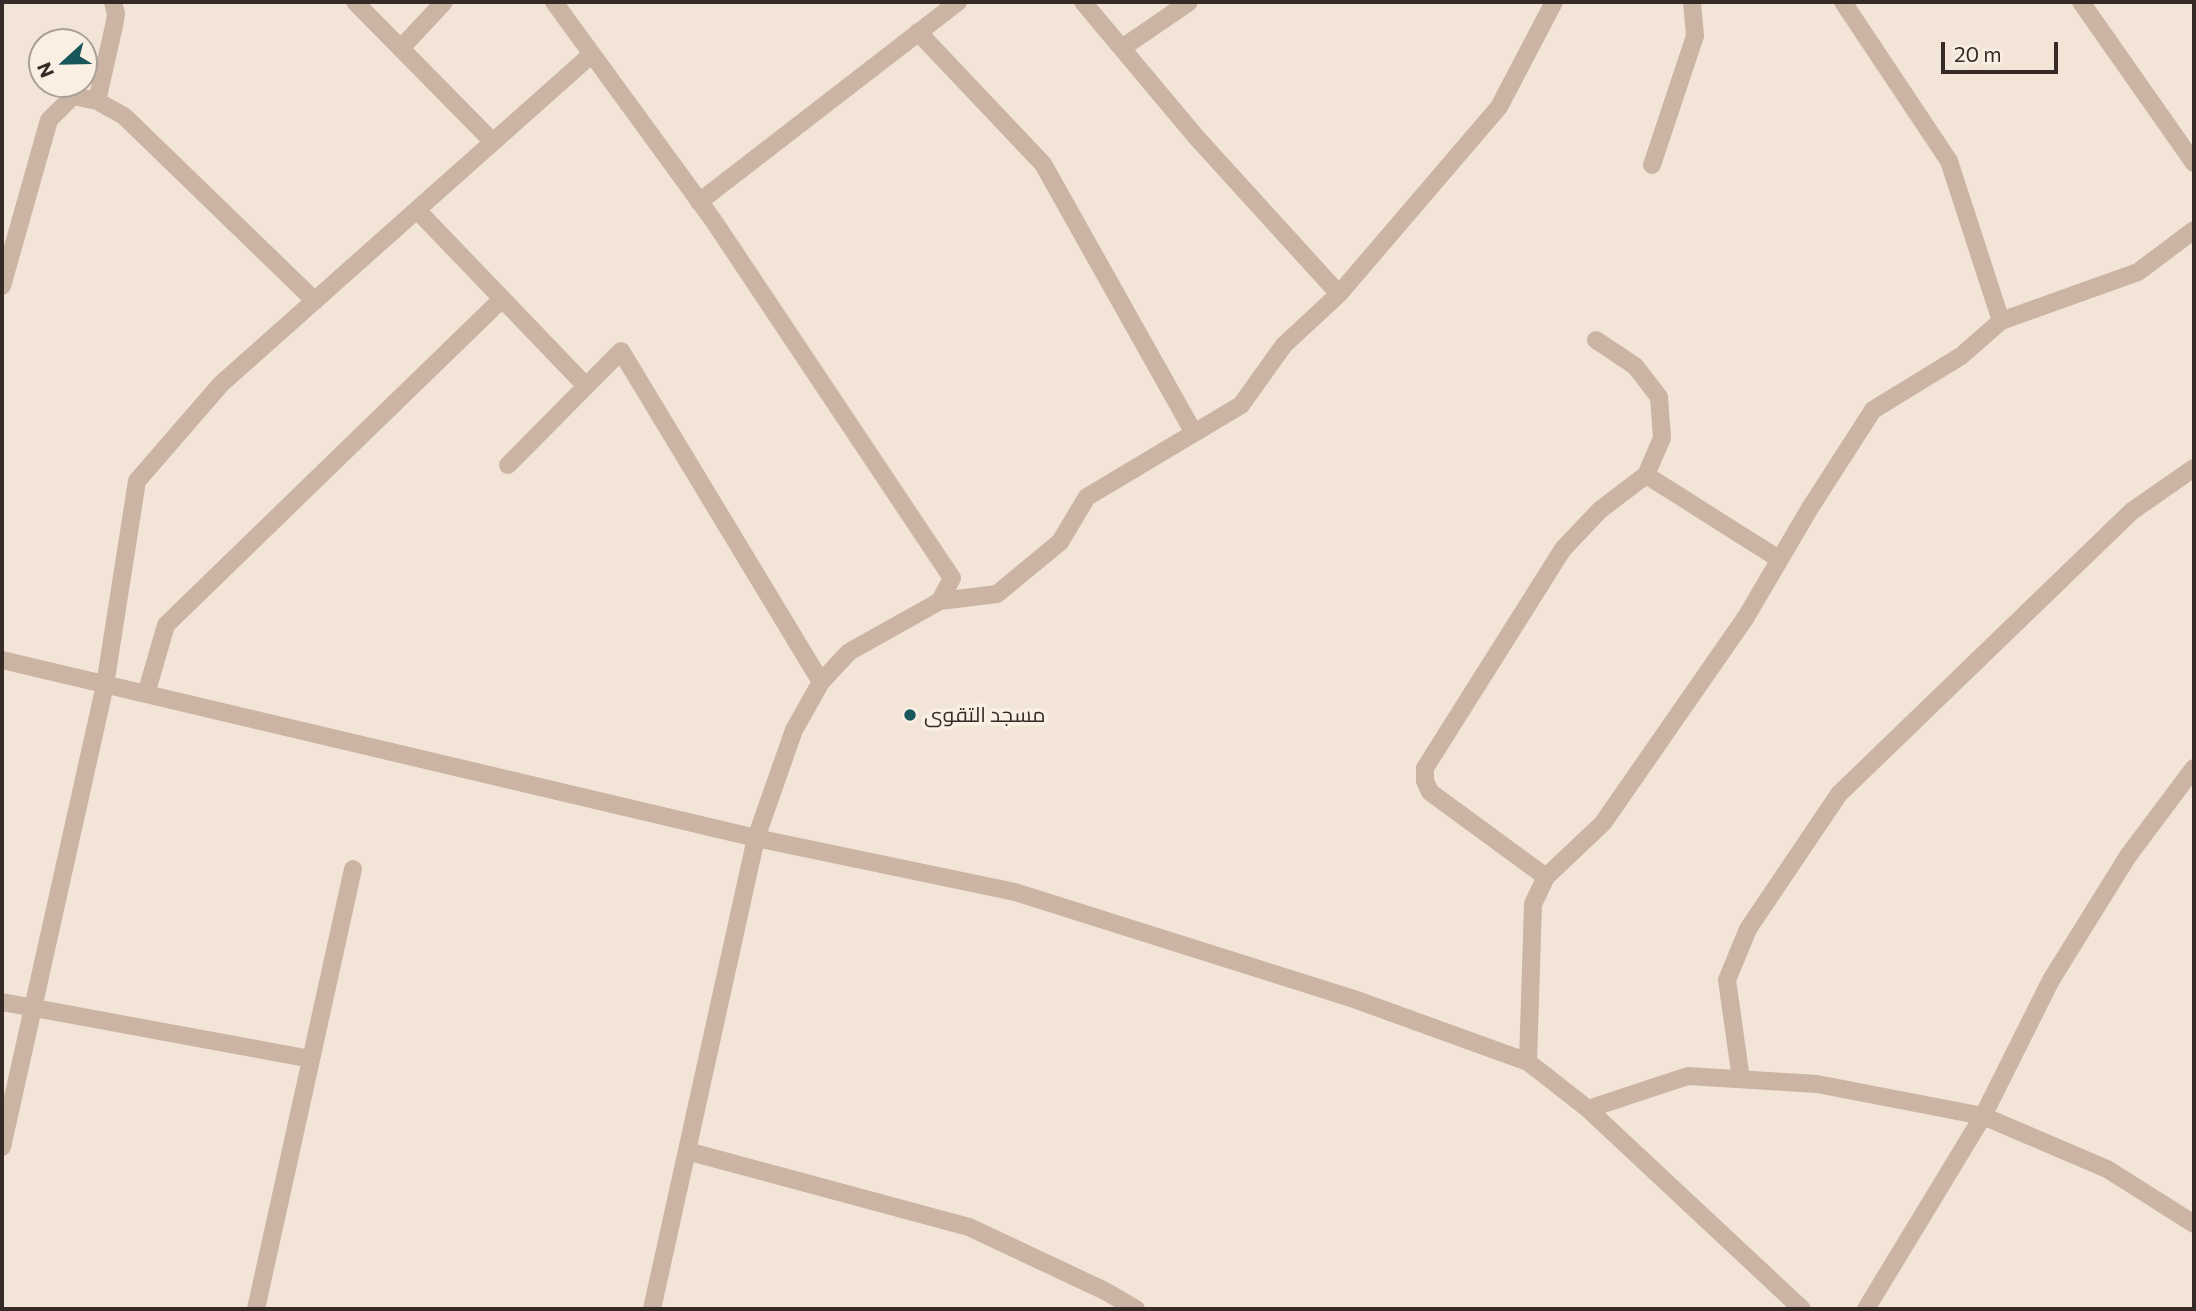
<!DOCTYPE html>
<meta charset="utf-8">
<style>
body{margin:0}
#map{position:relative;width:2196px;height:1311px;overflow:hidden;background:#f2e5d7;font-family:Commissioner,sans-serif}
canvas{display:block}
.frame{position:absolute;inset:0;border:4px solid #352a25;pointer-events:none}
.north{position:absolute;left:28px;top:28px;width:70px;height:70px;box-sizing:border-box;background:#faefe3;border:2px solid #aba097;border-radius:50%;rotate:248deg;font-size:19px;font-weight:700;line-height:28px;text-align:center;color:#352a25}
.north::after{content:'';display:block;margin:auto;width:24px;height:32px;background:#195659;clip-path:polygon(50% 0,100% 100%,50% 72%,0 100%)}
.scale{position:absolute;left:1941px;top:42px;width:117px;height:32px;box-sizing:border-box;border:4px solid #352a25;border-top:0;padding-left:9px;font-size:21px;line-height:24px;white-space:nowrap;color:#352a25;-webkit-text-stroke:5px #faefe3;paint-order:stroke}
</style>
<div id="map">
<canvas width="2196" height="1311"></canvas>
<div class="frame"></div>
<div class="north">N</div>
<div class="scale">20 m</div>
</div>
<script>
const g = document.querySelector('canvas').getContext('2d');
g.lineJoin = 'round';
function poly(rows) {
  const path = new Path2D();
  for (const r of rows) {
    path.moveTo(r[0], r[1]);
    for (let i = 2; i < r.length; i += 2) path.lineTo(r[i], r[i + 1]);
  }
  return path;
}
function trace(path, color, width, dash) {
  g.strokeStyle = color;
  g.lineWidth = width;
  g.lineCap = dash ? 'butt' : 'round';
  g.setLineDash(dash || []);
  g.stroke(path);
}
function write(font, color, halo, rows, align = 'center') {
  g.font = font + ' Commissioner,Cairo,sans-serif';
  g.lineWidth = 7;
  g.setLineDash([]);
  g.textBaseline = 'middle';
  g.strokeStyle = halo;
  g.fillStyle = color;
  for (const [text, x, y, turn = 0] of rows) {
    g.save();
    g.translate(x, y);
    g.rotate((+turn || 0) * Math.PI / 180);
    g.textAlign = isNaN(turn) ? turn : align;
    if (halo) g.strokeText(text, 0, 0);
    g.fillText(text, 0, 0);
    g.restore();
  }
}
const street = poly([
 [355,2,493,142],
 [554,2,713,220,952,578,940,601,849,652,821,682,794,730,756,838,652,1309],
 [1083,2,1197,138,1339,294],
 [1843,2,1949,161,2001,321],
 [2081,2,2194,163],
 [918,32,1043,164,1194,433],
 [401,48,444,2],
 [1122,48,1189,2],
 [97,101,114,26,116,14,113,2],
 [1652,165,1695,36,1692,2],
 [699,202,958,2],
 [417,210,586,386],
 [2,286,49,120,73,96,97,101,124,116,315,301],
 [508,465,621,351,821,682],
 [1646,475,1779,559],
 [940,601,997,594,1060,542,1087,497,1241,405,1284,345,1339,294,1499,107,1554,2],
 [2,660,756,838,1015,892,1354,999,1528,1062,1588,1109,1802,1309],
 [146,694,166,625,502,299],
 [1546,877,1430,792,1425,781,1425,768,1563,549,1600,510,1646,475,1662,438,1659,397,1635,366,1596,340],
 [2,1002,311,1059],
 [1528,1062,1533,904,1546,877,1603,823,1746,617,1810,508,1873,410,1961,356,2001,321,2138,272,2194,230],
 [1741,1079,1727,980,1748,929,1839,794,2132,511,2194,468],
 [1588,1109,1688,1076,1817,1084,1983,1116,2107,1169,2194,1224],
 [2,1147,105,685,137,481,221,384,592,54],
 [687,1151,969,1227,1105,1291,1136,1309],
 [256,1309,353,869],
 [1866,1309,1983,1116,2051,980,2128,856,2194,768]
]);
const markers = [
 [910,715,7,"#195659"]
];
const poiNames = [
 ["مسجد التقوى",924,715]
];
trace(street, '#cbb4a3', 18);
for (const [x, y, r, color] of markers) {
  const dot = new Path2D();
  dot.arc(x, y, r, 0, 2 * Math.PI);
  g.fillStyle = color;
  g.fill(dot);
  trace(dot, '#faefe3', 2.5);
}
write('21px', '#352a25', '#faefe3', poiNames, 'left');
</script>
